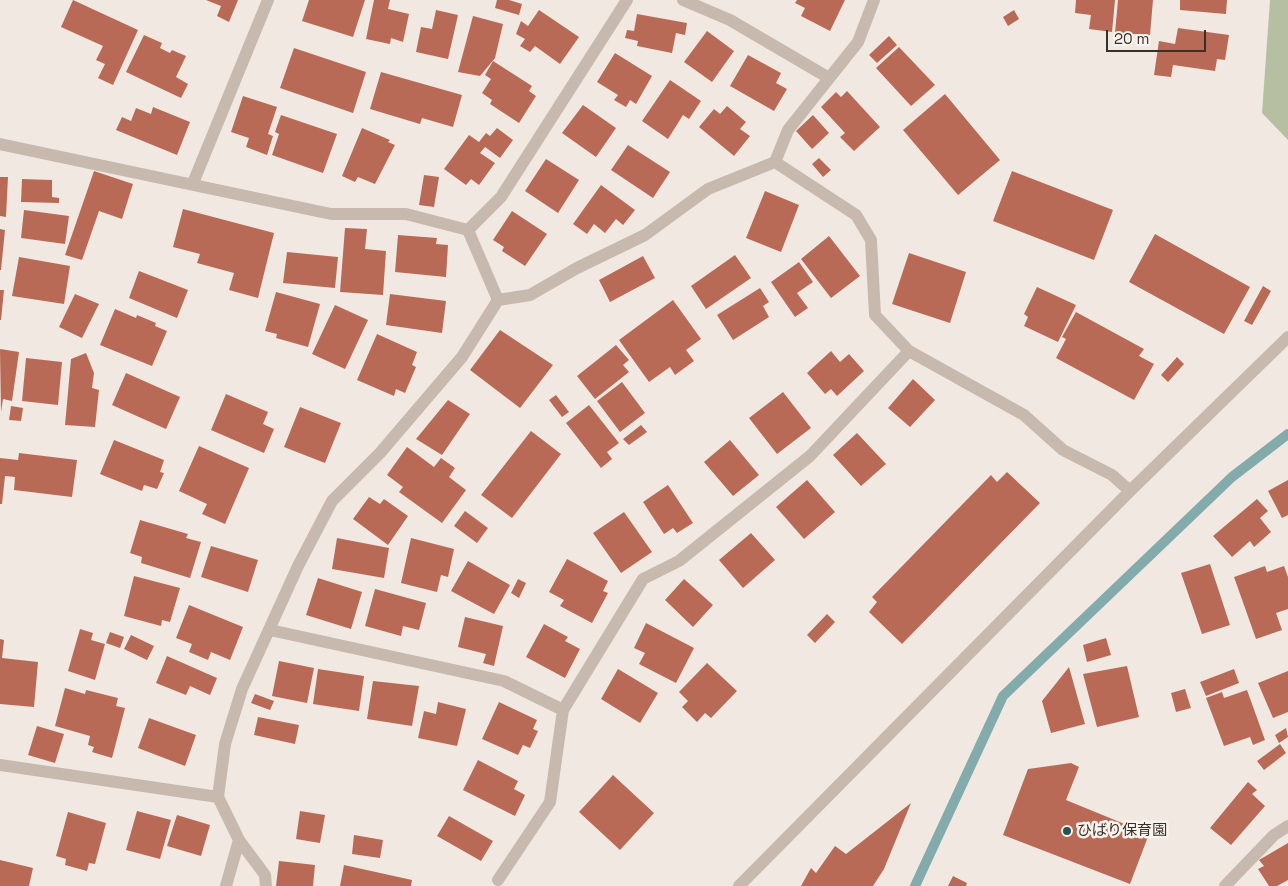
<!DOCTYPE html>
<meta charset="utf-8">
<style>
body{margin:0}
#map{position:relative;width:1288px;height:886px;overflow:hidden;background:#f1e9e1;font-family:"Space Grotesk",sans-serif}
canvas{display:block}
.scale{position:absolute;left:1106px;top:30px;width:100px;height:22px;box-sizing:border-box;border:2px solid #382f2b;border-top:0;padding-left:6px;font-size:15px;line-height:18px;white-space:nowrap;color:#382f2b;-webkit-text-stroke:4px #f9f3ed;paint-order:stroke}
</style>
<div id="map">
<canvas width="1288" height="886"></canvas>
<div class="scale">20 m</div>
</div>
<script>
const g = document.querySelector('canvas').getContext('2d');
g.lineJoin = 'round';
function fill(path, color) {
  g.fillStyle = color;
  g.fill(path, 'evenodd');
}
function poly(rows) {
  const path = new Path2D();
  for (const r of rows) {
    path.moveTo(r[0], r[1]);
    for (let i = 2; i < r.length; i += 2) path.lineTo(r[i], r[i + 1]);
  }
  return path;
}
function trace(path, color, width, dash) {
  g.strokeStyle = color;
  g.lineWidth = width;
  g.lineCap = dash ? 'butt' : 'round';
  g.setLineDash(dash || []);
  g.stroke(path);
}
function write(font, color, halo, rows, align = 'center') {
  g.font = font + ' "Space Grotesk","Noto Sans JP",sans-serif';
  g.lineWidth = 5;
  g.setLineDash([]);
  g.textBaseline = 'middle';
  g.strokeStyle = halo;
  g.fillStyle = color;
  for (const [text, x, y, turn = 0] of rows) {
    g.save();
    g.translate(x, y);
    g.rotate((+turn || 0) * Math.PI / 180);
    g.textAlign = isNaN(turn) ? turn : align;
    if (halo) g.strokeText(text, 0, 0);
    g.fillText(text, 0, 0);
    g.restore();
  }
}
const green = poly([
 [1270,0,1288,0,1288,140,1262,113]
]);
const stream = poly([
 [915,886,1003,696,1232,477,1288,434]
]);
const building = poly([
 [73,0,138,30,113,85,98,78,105,64,96,60,103,46,61,27],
 [206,0,238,0,229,22,217,16,221,6],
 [309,0,365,0,353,37,302,21],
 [374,0,390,0,388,9,409,14,403,42,391,38,390,44,366,39],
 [497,0,509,0,522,4,519,15,495,8],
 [797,0,845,0,830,31,801,16,805,8,795,3],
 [1076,0,1115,0,1112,32,1089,29,1091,15,1075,13],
 [1118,0,1153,0,1150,35,1115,33],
 [1180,0,1227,0,1226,14,1180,10],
 [436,10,458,15,448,59,416,52,421,27,432,29],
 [539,10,579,37,560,64,535,46,530,52,520,46,525,39,516,34,521,21,528,26],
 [1014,10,1019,19,1008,26,1003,17],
 [637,14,687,23,685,35,676,33,672,53,637,46,638,41,625,38,627,30,634,31],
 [473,16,503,24,495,58,480,76,458,72],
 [1178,28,1229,35,1225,60,1217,59,1215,71,1173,65,1171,77,1154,75,1159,41,1175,44],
 [707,31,734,51,712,82,684,62],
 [144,35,162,43,160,48,170,53,172,50,186,56,176,77,188,84,181,98,126,72],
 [889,36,897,45,877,63,869,55],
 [899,47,935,85,911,106,876,68],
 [294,48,366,72,353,113,280,88],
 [615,53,652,76,636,104,630,100,626,107,614,100,618,95,597,82],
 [748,55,781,73,776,83,787,89,774,111,730,86],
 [493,61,532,86,529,91,536,96,519,123,490,104,492,100,482,93,491,79,485,75],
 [381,72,462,95,453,127,422,118,420,124,370,109],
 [670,80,701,101,689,119,683,115,668,139,642,121],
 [847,91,880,127,854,151,840,137,845,133,821,107,836,92,841,97],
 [945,94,1000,160,958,195,903,130],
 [243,96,277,107,268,134,273,136,267,155,246,147,249,138,231,132],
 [583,105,616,128,596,157,562,133],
 [727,106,746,122,740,129,750,136,734,156,699,127,714,109,720,114],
 [153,107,190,122,177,155,116,130,122,117,131,121,136,108,151,114],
 [281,115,337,134,323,173,272,155,279,134,275,132],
 [813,115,829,133,812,149,796,131],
 [362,128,390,140,388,142,395,145,375,184,358,177,355,182,342,176],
 [497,128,513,140,500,158,485,147,480,153,495,163,479,185,471,179,466,185,444,169,469,135,479,142,486,133,490,136],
 [628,145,670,172,653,198,611,170],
 [819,158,831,170,823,177,812,164],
 [546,159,579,180,558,213,525,191],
 [94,171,133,184,122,219,99,211,82,260,65,255],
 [1012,171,1113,210,1094,260,993,221],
 [424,175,439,177,434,207,419,205],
 [0,177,8,177,6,217,0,216],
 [22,179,52,180,52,197,59,198,59,203,21,202],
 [601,185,635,210,623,225,616,219,605,233,594,224,587,234,573,224],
 [765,191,799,205,781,252,746,238],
 [183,209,274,233,258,298,229,290,234,273,197,263,200,254,173,247],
 [24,210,69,216,65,244,21,238],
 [512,211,547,234,525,266,502,251,504,247,493,240],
 [345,228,367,229,365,249,386,251,383,295,340,292],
 [0,229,5,230,1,270,0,270],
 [1155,234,1250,287,1224,334,1129,282],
 [398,235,437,238,436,244,448,245,446,277,395,272],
 [829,236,860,276,831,298,801,259],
 [287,252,338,257,335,288,283,283],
 [909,253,966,272,950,323,892,304],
 [735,255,751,278,706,309,691,286],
 [643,256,655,278,610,302,599,280],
 [19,257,70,266,64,304,12,296],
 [799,262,813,282,797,293,808,308,795,317,771,282],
 [139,271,188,290,177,318,129,298],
 [1263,286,1271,291,1252,325,1244,321],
 [1037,287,1076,305,1058,342,1024,326,1028,317,1024,314],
 [760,288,769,302,763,306,769,317,733,340,717,315],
 [0,290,4,290,1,320,0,320],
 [276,292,320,304,308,347,276,338,277,334,265,331],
 [75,294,99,304,82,338,59,327],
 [390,294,446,301,442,333,386,325],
 [673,300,701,339,686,350,694,361,675,375,670,367,649,382,619,340],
 [335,305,368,320,345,369,312,354],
 [115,309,136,318,137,315,156,323,155,326,167,331,152,366,100,345],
 [1076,312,1144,349,1139,356,1154,364,1134,400,1056,358,1066,339,1062,337],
 [500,330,553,365,520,408,470,370],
 [377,334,417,352,412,365,416,367,405,393,396,389,394,396,357,380],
 [616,345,629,360,623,365,629,372,595,399,577,376],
 [0,349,19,352,12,401,3,399,1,412],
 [831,351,840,362,849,354,864,371,837,396,831,389,825,394,807,373],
 [86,353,94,373,92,388,99,390,95,427,65,425,71,359],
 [1177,357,1184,364,1168,382,1161,375],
 [26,358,62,362,58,405,22,401],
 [126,373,180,397,166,429,112,405],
 [913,379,935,400,910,427,888,408],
 [622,382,645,413,620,432,597,401],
 [783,392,811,428,777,454,749,418],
 [226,394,268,412,263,424,274,429,264,453,211,430],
 [556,395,569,412,562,417,549,400],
 [448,400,470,414,442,455,416,439],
 [589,405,619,443,607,452,612,459,601,468,566,423],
 [11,406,23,408,21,421,9,420],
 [300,407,341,423,325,463,284,447],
 [641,425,647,432,629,445,623,439],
 [531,431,561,454,512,518,481,495],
 [857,433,886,464,861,486,833,455],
 [114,440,164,460,160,472,164,473,157,489,144,485,142,491,100,474],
 [730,440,759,475,733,496,704,462],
 [199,446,249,468,225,524,202,514,207,504,179,491],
 [407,447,434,467,441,458,455,468,449,477,466,490,442,523,399,492,403,487,387,475],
 [19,453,77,460,72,497,14,490,15,477,5,476,2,504,0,504,0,458,18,460],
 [1007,472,1040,503,902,644,869,612,877,602,872,597,991,475,997,482],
 [807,480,835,512,804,539,776,507],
 [1288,480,1288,515,1282,518,1268,491],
 [668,485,693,523,677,533,673,528,664,534,643,502],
 [369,497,380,504,384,499,408,516,388,545,353,519],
 [1257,499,1268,511,1260,518,1271,532,1254,547,1250,541,1232,557,1213,536],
 [465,511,488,528,477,543,454,526],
 [624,512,652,552,621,573,593,533],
 [140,520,188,534,186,538,201,542,190,578,141,563,142,557,130,553],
 [751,533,775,560,743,588,719,560],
 [337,538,389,548,384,578,332,569],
 [411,538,454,549,448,577,441,575,437,592,401,583],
 [211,546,258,560,248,592,201,577],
 [567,559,608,581,603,591,608,593,592,623,560,606,564,600,549,592],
 [468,561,510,585,494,614,451,591],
 [1210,564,1230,625,1202,634,1181,573],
 [1265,566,1267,572,1284,566,1288,577,1288,609,1276,613,1282,630,1256,639,1234,577],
 [134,576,180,588,170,622,162,620,161,626,124,616],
 [318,578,362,592,351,629,306,615],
 [518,579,526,583,519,598,511,593],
 [684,579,713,605,693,627,665,600],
 [375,589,426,603,419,630,403,626,401,636,365,626],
 [189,605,243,627,230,660,211,652,208,660,189,652,192,644,176,638],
 [827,614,835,622,815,643,807,635],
 [465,617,503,626,494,666,483,663,486,654,458,647],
 [646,623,694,648,676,683,639,664,645,653,634,648],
 [544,624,568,637,565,641,580,649,565,678,526,657],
 [80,629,93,633,91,640,105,644,95,680,68,671],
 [110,632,124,637,120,648,106,643],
 [131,635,154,646,147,660,124,649],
 [1106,638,1111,655,1087,662,1083,645],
 [0,639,4,640,2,658,38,662,34,707,0,704],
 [167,656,217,678,210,695,190,686,186,695,156,683],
 [279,661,314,668,307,703,272,696],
 [707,663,737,691,711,718,705,713,697,722,682,707,688,701,679,692],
 [1127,666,1139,717,1097,727,1083,674],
 [1069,667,1085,724,1051,733,1042,701],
 [318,669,364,676,359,711,313,704],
 [618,669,658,693,640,723,601,699],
 [1234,669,1239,683,1206,696,1200,682],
 [1288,671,1288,712,1273,718,1258,683],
 [373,681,419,686,412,726,367,719],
 [65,688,85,694,86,690,118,698,116,706,125,708,112,758,92,752,94,747,88,745,90,736,55,726],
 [1185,689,1191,708,1176,712,1171,693],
 [1247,690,1265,740,1253,745,1250,737,1224,746,1206,698,1222,692,1224,698],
 [255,694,274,701,270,710,251,703],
 [438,702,466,709,457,746,418,738,424,711,436,714],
 [499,702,537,720,533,729,538,731,530,748,523,745,518,755,482,739],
 [258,717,299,725,295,744,254,735],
 [149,718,196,735,185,766,138,748],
 [37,726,64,734,55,763,28,755],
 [1286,728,1288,737,1279,743,1275,735],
 [1280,744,1286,753,1264,770,1257,761],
 [478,760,518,781,514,789,525,795,515,816,463,790],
 [1071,763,1079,767,1066,800,1149,834,1130,884,1003,835,1028,769],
 [613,775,654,813,620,850,579,812],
 [1248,782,1257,790,1252,794,1265,806,1231,845,1210,828],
 [911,803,884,869,873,886,801,886,811,868,816,873,835,846,846,854],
 [137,811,171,820,160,859,126,850],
 [300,811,325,815,320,843,296,839],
 [68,812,106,823,95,864,89,863,87,871,65,865,66,859,56,856],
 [177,815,210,825,201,856,167,846],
 [449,816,493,841,481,861,437,836],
 [354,835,383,840,380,858,352,854],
 [1288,843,1288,880,1277,886,1269,886,1258,869,1264,866,1259,860],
 [0,860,33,868,29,886,0,886],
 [279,861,315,865,313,886,276,886],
 [344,865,412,880,411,886,340,886],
 [953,876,967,883,966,886,948,886]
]);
const minor = poly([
 [683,0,730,20,829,78],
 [874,0,858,42,788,130,775,162,856,215,871,240,875,315,909,351,1024,415,1063,450,1112,475,1130,491],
 [0,144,331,214,406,214,468,230,498,300,462,357,380,453,332,501,298,566,242,689,225,744,218,797,239,840,265,875,266,886],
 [193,183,268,0],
 [468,230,501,197,627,0],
 [498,300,530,295,577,268,645,235,708,189,775,162],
 [270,630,504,681,563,710],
 [0,765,218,797],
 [498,880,550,802,563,710,643,579,679,561,810,456,909,351],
 [226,886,239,840],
 [739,886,1130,491,1288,337],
 [1225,886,1274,835,1288,826]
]);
const markers = [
 [1067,831,5,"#255455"]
];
const poiNames = [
 ["ひばり保育園",1077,831]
];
fill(green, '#b6bfa2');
trace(stream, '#83abab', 10);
fill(building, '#b96a57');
trace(minor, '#c8b9ae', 12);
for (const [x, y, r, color] of markers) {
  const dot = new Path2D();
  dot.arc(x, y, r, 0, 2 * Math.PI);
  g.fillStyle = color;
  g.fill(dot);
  trace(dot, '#f9f3ed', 2);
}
write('15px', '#382f2b', '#f9f3ed', poiNames, 'left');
</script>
